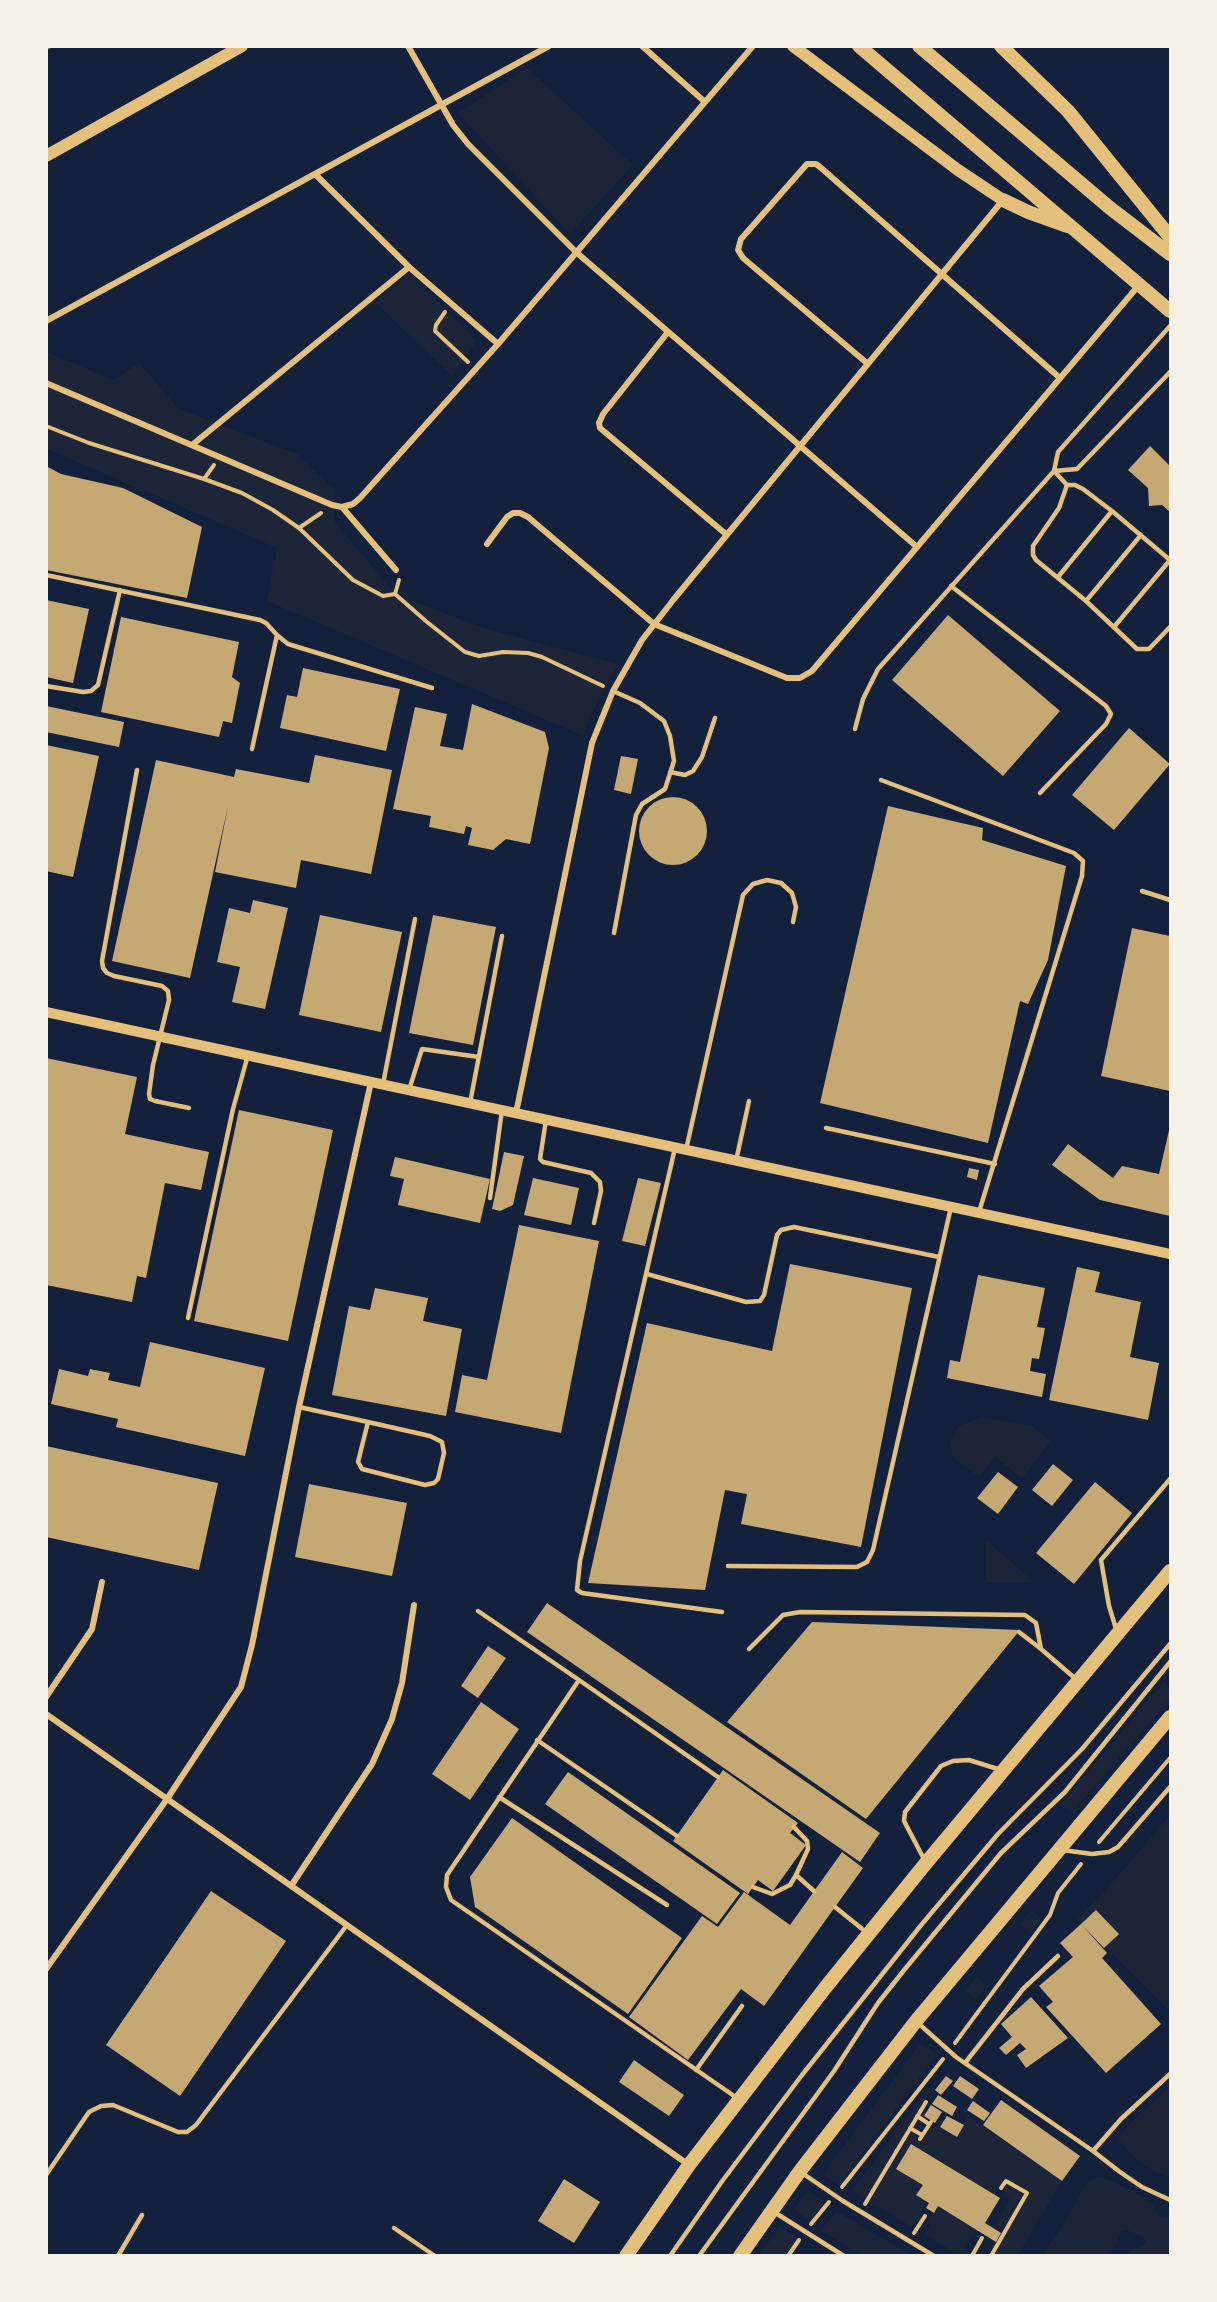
<!DOCTYPE html>
<style>
body{margin:0}
#map{position:relative;width:1217px;height:2302px;overflow:hidden;background:#14213d;font-family:Bitter,serif}
canvas{display:block}
.frame{position:absolute;inset:0;border:48px solid #f6f1e7;pointer-events:none}
</style>
<div id="map">
<canvas width="1217" height="2302"></canvas>
<div class="frame"></div>
</div>
<script>
const g = document.querySelector('canvas').getContext('2d');
g.lineJoin = 'round';
function fill(path, color) {
  g.fillStyle = color;
  g.fill(path, 'evenodd');
}
function poly(rows) {
  const path = new Path2D();
  for (const r of rows) {
    if (r.length === 3) {
      path.moveTo(r[0] + r[2], r[1]);
      path.arc(r[0], r[1], r[2], 0, 2 * Math.PI);
      continue;
    }
    path.moveTo(r[0], r[1]);
    for (let i = 2; i < r.length; i += 2) path.lineTo(r[i], r[i + 1]);
  }
  return path;
}
function trace(path, color, width, dash) {
  g.strokeStyle = color;
  g.lineWidth = width;
  g.lineCap = dash ? 'butt' : 'round';
  g.setLineDash(dash || []);
  g.stroke(path);
}
const green = poly([
 [527,68,633,165,570,234,458,113],
 [409,274,477,341,452,376,375,302],
 [46,352,114,380,139,363,179,409,297,454,333,488,335,522,396,595,487,629,617,664,588,721,584,736,267,601,277,548,47,449],
 [982,1417,1032,1426,1051,1441,1022,1478,995,1457,979,1477,953,1457,950,1441,959,1426],
 [986,1540,1034,1582,986,1582],
 [1164,1682,1170,1688,1170,1699,1072,1812,1061,1804],
 [1170,1815,1170,2012,1078,1919,1105,1891],
 [1031,1910,1042,1919,1031,1934,1019,1924],
 [976,1977,987,1986,976,2000,965,1991],
 [921,2043,937,2054,838,2186,823,2174],
 [931,2086,925,2100,865,2199,852,2190],
 [1170,2087,1170,2179,1146,2166,1134,2157,1118,2139,1127,2126],
 [968,2116,1062,2181,1018,2255,993,2255,1030,2193,1005,2178,995,2195,912,2144,896,2168,923,2185,917,2195,927,2201,912,2227,870,2202,911,2132,918,2136,917,2139,922,2142,935,2123,957,2137],
 [1098,2177,1110,2180,1144,2197,1153,2205,1158,2216,1170,2218,1170,2255,1127,2255,1131,2250,1143,2246,1146,2240,1142,2236,1126,2230,1121,2232,1115,2248,1105,2255,1043,2255,1065,2222,1087,2182],
 [1007,2186,1023,2195,1002,2230,995,2225,1010,2199,1002,2195],
 [808,2190,824,2203,810,2221,794,2209],
 [938,2206,976,2230,963,2250,953,2251,925,2235,932,2222,929,2220],
 [836,2211,911,2255,863,2255,821,2231],
 [780,2226,797,2238,785,2255,759,2255]
]);
const building = poly([
 [1150,446,1170,466,1170,512,1162,505,1149,506,1148,488,1128,470],
 [46,466,61,474,123,488,202,527,187,598,46,570],
 [46,600,89,609,73,683,46,677],
 [948,615,1060,711,1003,776,892,680],
 [121,617,239,642,232,677,240,683,232,723,223,721,219,737,101,712],
 [303,668,400,689,386,751,280,728,287,695,297,697],
 [472,704,545,732,549,748,530,844,506,839,493,850,468,845,472,828,466,826,464,834,429,827,431,816,393,809,415,707,447,714,440,746,463,750],
 [46,706,124,722,119,747,46,732],
 [1129,728,1170,764,1114,830,1072,795],
 [46,745,99,756,73,877,46,871],
 [315,755,392,770,371,874,301,860,296,888,215,872,228,806,190,978,112,961,156,760,234,777,236,769,309,783],
 [621,756,638,759,631,794,614,790],
 [673,831,34],
 [888,806,983,828,982,840,1066,866,1048,960,1028,1004,1020,1001,988,1143,820,1103],
 [253,900,288,908,265,1009,232,1002,240,967,217,962,229,908,250,913],
 [320,915,402,932,381,1032,299,1015],
 [433,915,496,927,473,1045,409,1033],
 [1132,928,1170,936,1170,1091,1101,1076],
 [46,1058,137,1077,125,1134,209,1152,201,1190,165,1183,146,1278,137,1276,132,1302,46,1285],
 [239,1110,333,1130,288,1341,194,1321],
 [1170,1126,1170,1216,1100,1200,1052,1165,1068,1144,1113,1178,1122,1166,1159,1174],
 [504,1152,524,1156,513,1205,500,1211,492,1209],
 [395,1157,490,1179,480,1223,398,1205,404,1179,390,1176],
 [969,1168,979,1170,977,1180,967,1177],
 [533,1178,579,1188,571,1225,524,1215],
 [638,1178,661,1183,645,1246,622,1241],
 [519,1225,599,1241,561,1433,455,1412,462,1375,487,1380],
 [790,1264,912,1288,861,1547,741,1524,747,1494,725,1490,705,1590,588,1583,647,1323,772,1351],
 [1077,1267,1100,1272,1095,1292,1141,1302,1130,1357,1159,1363,1148,1420,1049,1400],
 [978,1275,1045,1288,1037,1327,1045,1328,1039,1359,1032,1358,1030,1371,1046,1374,1042,1397,947,1378,950,1360,960,1362],
 [375,1288,428,1298,423,1321,462,1329,446,1416,332,1395,349,1306,370,1310],
 [150,1342,265,1368,245,1456,116,1427,118,1419,51,1404,59,1369,88,1376,90,1369,110,1373,108,1380,140,1387],
 [46,1446,218,1483,199,1570,46,1537],
 [1053,1464,1073,1480,1052,1506,1032,1490],
 [998,1472,1018,1487,998,1514,977,1498],
 [1095,1482,1132,1513,1074,1584,1036,1553],
 [309,1484,407,1503,392,1576,295,1557],
 [547,1603,880,1833,860,1862,527,1632],
 [812,1622,1020,1630,866,1819,727,1722],
 [488,1646,506,1658,478,1698,461,1686],
 [481,1702,519,1729,470,1800,432,1774],
 [723,1770,798,1823,790,1833,806,1845,773,1891,758,1880,748,1894,673,1841],
 [568,1772,740,1893,717,1924,545,1804],
 [512,1818,682,1938,628,2014,475,1907,470,1877],
 [842,1852,863,1868,764,2006,741,1989,688,2060,629,2017,702,1916,718,1927,744,1892,790,1925],
 [211,1891,286,1941,180,2096,106,2045],
 [1096,1910,1119,1934,1104,1948,1081,1924],
 [1081,1924,1107,1953,1102,1958,1161,2024,1106,2073,1046,2007,1053,2002,1039,1986,1073,1957,1060,1943],
 [1031,1997,1068,2038,1026,2068,1017,2055,1026,2049,1020,2043,1006,2055,999,2048,1012,2037,1001,2024],
 [634,2060,684,2095,669,2116,619,2082],
 [946,2076,953,2081,941,2095,935,2090],
 [960,2076,979,2089,972,2099,953,2086],
 [938,2095,957,2107,952,2116,932,2104],
 [1001,2100,1080,2156,1062,2181,983,2125],
 [973,2101,990,2113,984,2121,967,2110],
 [931,2105,942,2112,935,2123,924,2116],
 [947,2116,964,2125,957,2137,940,2127],
 [911,2144,1000,2198,985,2223,1001,2233,996,2242,938,2206,934,2213,926,2208,929,2203,916,2195,923,2185,896,2169],
 [564,2179,600,2202,574,2243,538,2221]
]);
const path = poly([
 [445,312,436,325,435,331,468,362],
 [46,426,89,443,204,479,242,493,273,510,299,528,353,580,383,596,395,594,427,622,465,652,479,656,503,652,528,653,542,657,603,686],
 [204,479,214,465],
 [299,528,321,513],
 [395,594,399,580],
 [1099,1842,1170,1758],
 [955,2043,1050,1915,1058,1893,1081,1864],
 [917,2116,929,2124],
 [910,2128,922,2135],
 [920,2139,931,2122],
 [842,2187,943,2059],
 [865,2204,926,2102],
 [811,2224,829,2202],
 [914,2233,925,2216],
 [788,2256,799,2240],
 [972,2256,982,2238],
 [991,2256,1027,2193,1006,2181,1001,2188]
]);
const service = poly([
 [1170,326,1058,452,1054,471,1077,469,1170,372],
 [1067,485,1059,508,1033,546,1033,555,1036,560,1086,601,1137,649,1149,649,1170,627],
 [46,575,260,620,266,623,277,635,288,644,432,688],
 [1058,577,1112,511],
 [951,586,1106,706,1111,714,1106,724,1040,793],
 [1086,601,1141,535],
 [46,686,83,692,91,691,98,685,120,590],
 [613,691,640,703,664,721,670,736,674,761,665,789,642,804,636,815,614,933],
 [855,729,863,699,878,669,1054,471,1067,485,1075,485,1083,489,1112,511,1170,560,1114,627],
 [252,749,277,635],
 [137,770,102,961,103,968,107,973,114,976,162,986,168,991,169,1000,153,1065,149,1094,150,1099,155,1101,189,1108],
 [670,772,685,775,693,771,702,757,715,718],
 [881,780,1074,853,1083,861,1082,876,979,1212],
 [1142,891,1170,900],
 [383,1084,415,919],
 [409,1090,422,1049,479,1057],
 [470,1103,502,936],
 [546,1120,540,1159,543,1162,591,1173,600,1182,601,1191,594,1223],
 [826,1128,995,1164],
 [675,1148,580,1561,577,1590,582,1593,722,1612],
 [686,1150,743,895,753,884,767,880,781,883,792,893,796,907,793,922],
 [736,1161,749,1101],
 [490,1198,502,1110],
 [647,1274,746,1302,760,1301,764,1295,777,1235,781,1230,794,1227,939,1257],
 [188,1318,233,1109,248,1055],
 [299,1407,368,1422,430,1436,442,1442,444,1453,438,1479,434,1483,425,1485,362,1469,358,1462,368,1422],
 [728,1566,857,1567,867,1562,873,1550,951,1207],
 [478,1611,579,1680,447,1875,446,1887,451,1900,737,2098],
 [1019,1632,1041,1649],
 [1117,1632,1109,1606,1101,1560,1170,1479],
 [749,1649,783,1615,800,1612,1025,1615,1036,1623,1041,1649,1077,1680],
 [579,1680,718,1777],
 [537,1740,677,1836],
 [499,1797,667,1905],
 [794,1827,807,1841,808,1849,796,1875],
 [1062,1850,1092,1854,1109,1852,1118,1847,1170,1787],
 [925,1861,904,1821,905,1812,941,1766,953,1761,969,1760,1001,1770],
 [753,1887,772,1894,790,1885,796,1875,814,1891],
 [835,1907,866,1932],
 [918,2023,956,2057,1093,2151,1120,2172,1142,2187,1170,2200],
 [965,2063,1023,1989,1058,1956],
 [696,2070,742,2006],
 [1093,2151,1121,2119,1170,2074],
 [802,2173,843,2201,934,2256],
 [46,2175,89,2112,101,2106,113,2105,178,2132,187,2132,196,2125,347,1925],
 [774,2212,844,2256],
 [394,2228,435,2256],
 [118,2256,142,2215],
 [670,2256,723,2180,802,2075,922,1924,998,1834,1082,1749,1170,1644],
 [699,2256,834,2071,878,2003,905,1969,1001,1853,1065,1792,1170,1662]
]);
const minor = poly([
 [408,46,453,125,468,144,576,252,917,547],
 [642,46,705,102],
 [315,174,409,267,498,344],
 [46,321,549,46],
 [668,332,603,414,599,423,600,428,727,535],
 [868,364,743,258,738,250,741,239,807,164,816,164,820,167,1060,378],
 [46,383,332,505,342,507,396,570],
 [192,445,409,267],
 [342,507,353,504,360,498,498,344,753,46],
 [487,544,507,517,513,513,520,513,528,517,654,624,787,678,800,678,812,671,1139,285],
 [516,1113,592,743,613,691,642,640,674,599,1003,200],
 [46,1697,92,1629,102,1582],
 [46,1714,689,2165],
 [291,1886,372,1764,392,1719,402,1683,414,1605],
 [46,1969,167,1799,241,1687,252,1645,299,1407,371,1082]
]);
const tertiary = poly([
 [46,1012,1170,1254]
]);
const secondary = poly([
 [793,46,958,170,1003,200],
 [46,156,242,46]
]);
const primary = poly([
 [859,46,1170,311],
 [919,46,1110,208,1170,254],
 [1001,46,1068,111,1170,237],
 [1003,200,1028,212,1067,226],
 [626,2256,689,2165,825,1988,926,1863,1170,1571],
 [740,2256,800,2171,916,2021,1170,1717]
]);
const rail = poly([
 [46,48,50,46]
]);
fill(green, '#1d2539');
fill(building, '#c6a872');
trace(path, '#e5c07b', 4);
trace(service, '#e5c07b', 4.5);
trace(minor, '#e5c07b', 6);
trace(tertiary, '#e5c07b', 10);
trace(secondary, '#e5c07b', 12);
trace(primary, '#e5c07b', 14);
trace(rail, '#918062', 4.5);
</script>
